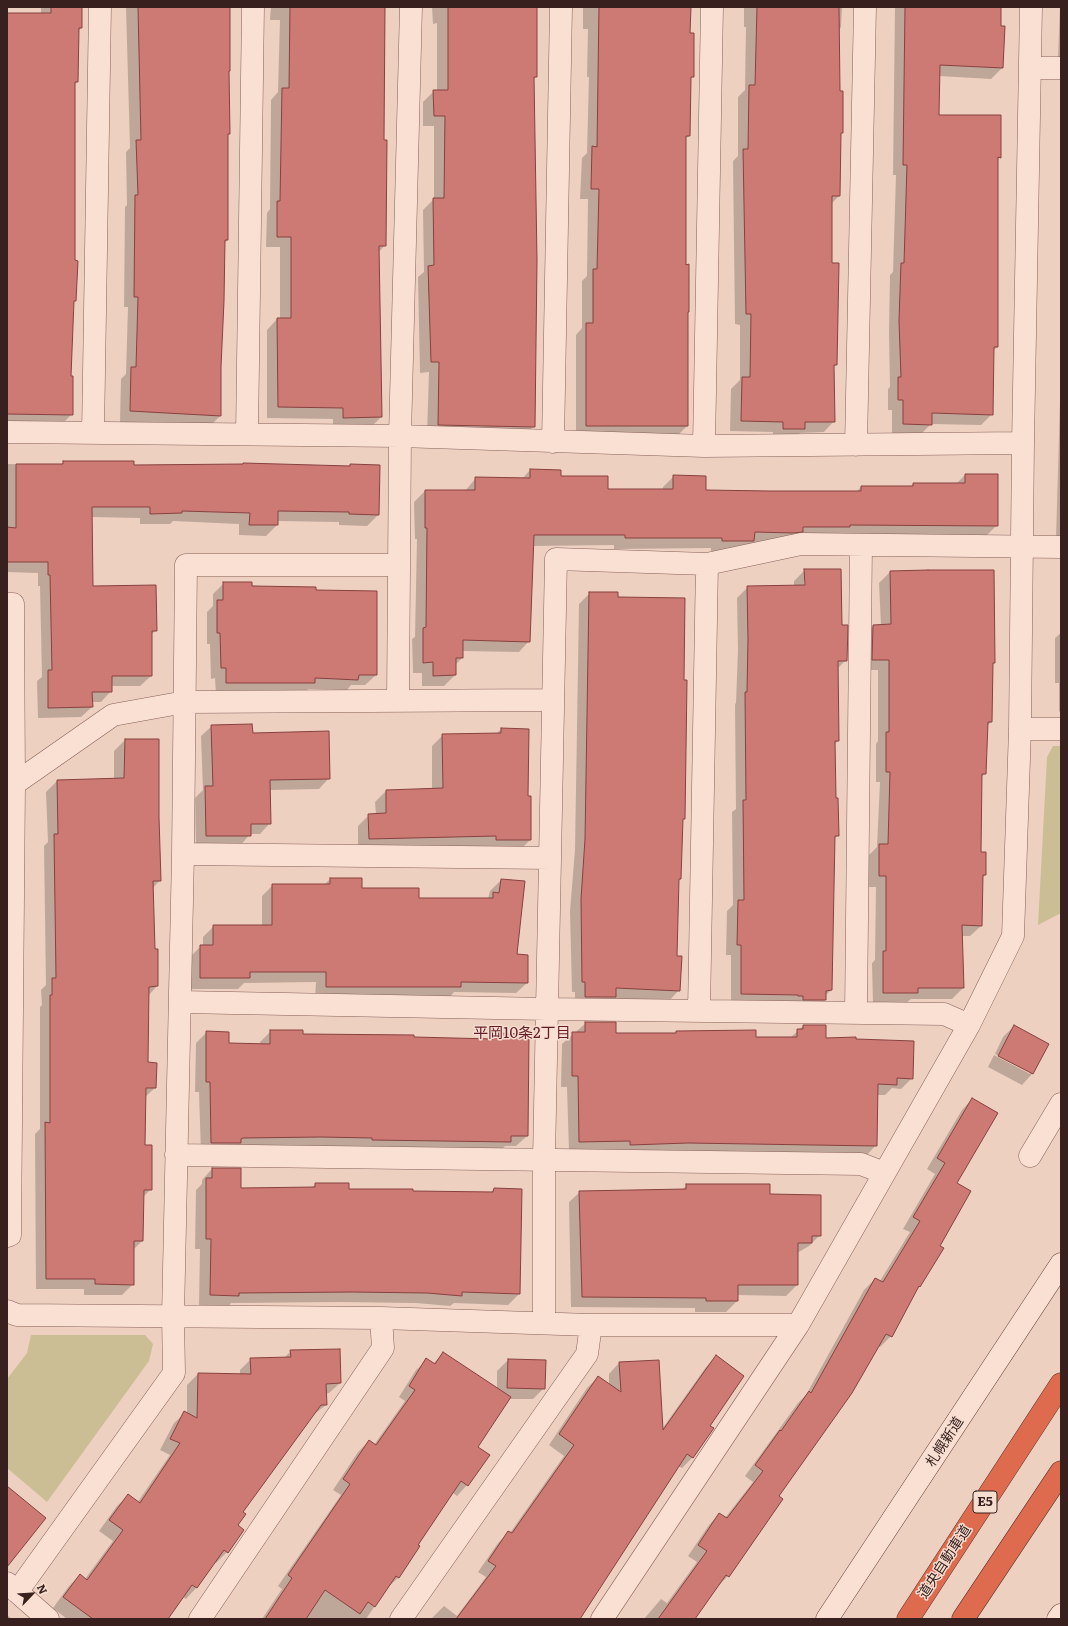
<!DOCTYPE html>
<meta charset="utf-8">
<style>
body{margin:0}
#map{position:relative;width:1068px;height:1626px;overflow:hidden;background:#eed0c0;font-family:Literata,serif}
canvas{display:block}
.frame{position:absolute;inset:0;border:8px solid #37201d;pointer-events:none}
.north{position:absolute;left:12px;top:1574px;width:40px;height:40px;-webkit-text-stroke:3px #f5ddd0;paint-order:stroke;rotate:65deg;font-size:11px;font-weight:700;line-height:16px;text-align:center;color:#37201d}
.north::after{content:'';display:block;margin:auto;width:14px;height:18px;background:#37201d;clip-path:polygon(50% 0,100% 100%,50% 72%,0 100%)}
</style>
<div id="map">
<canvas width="1068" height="1626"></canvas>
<div class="frame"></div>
<div class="north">N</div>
</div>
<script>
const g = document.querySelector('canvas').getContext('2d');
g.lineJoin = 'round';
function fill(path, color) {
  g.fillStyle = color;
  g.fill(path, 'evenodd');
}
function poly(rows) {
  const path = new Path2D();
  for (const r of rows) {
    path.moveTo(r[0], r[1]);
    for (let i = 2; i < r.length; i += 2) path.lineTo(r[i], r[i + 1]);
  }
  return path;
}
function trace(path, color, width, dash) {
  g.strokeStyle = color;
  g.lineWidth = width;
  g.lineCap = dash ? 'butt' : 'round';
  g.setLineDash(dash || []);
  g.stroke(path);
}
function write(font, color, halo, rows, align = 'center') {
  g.font = font + ' Literata,"Noto Sans JP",serif';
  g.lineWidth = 3;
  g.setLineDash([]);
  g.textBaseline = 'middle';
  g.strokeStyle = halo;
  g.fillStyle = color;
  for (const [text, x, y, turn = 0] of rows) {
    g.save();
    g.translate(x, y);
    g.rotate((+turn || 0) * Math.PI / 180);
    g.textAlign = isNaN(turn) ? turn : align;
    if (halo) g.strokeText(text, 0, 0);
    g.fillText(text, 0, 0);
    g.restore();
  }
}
const green = poly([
 [1053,746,1061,746,1061,913,1038,925,1047,757],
 [31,1335,145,1335,153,1344,149,1361,47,1502,7,1468,7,1379,27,1353]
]);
const shadow = poly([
 [41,7,81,7,81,28,78,31,77,82,74,85,75,300,72,303,70,377,72,414,61,425,7,425,7,14,41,14],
 [126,7,230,7,229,71,228,73,229,133,227,136,228,240,224,243,220,367,220,416,209,427,120,422,121,379,126,374,128,307,124,307,125,207,127,205,126,152,130,148],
 [271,7,385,7,383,141,385,245,378,253,381,417,370,428,333,428,333,419,267,418,267,330,277,319,280,319,280,247,266,247,267,213,270,209,271,100,278,92,280,20,270,20],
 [432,7,536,7,536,77,533,80,534,426,523,437,427,435,429,372,420,373,418,277,424,272,423,210,434,199,434,126,423,126,423,102,434,91,437,91,437,23,433,24],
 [583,7,690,7,689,34,693,76,690,79,689,136,685,139,685,266,688,312,687,313,687,426,676,437,576,436,576,335,582,328,582,281,587,276,588,199,580,199,582,158,587,153,589,77,587,77,588,29,583,29],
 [744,7,842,7,841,27,838,31,839,196,831,204,831,264,836,365,833,367,834,421,824,432,800,433,793,440,773,440,773,432,730,431,731,389,740,380,740,325,735,324,733,161,738,156,738,97,745,90,746,27,744,27],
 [895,7,1000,7,1002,68,991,79,939,76,938,116,1000,157,997,160,997,347,993,351,992,414,981,425,931,424,920,435,892,435,892,410,888,410,888,389,890,387,889,333,890,275,893,272,896,175,893,175],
 [1060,7,1061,7,1061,57,1058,57],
 [1061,365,1061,539,1056,539],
 [64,462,133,466,348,467,351,465,379,466,378,515,367,526,339,525,339,522,277,521,277,525,266,536,239,535,239,524,173,521,170,524,140,524,140,518,91,517,92,587,156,630,151,635,151,676,140,686,111,686,111,691,101,702,92,702,92,707,81,717,38,718,37,681,42,677,40,586,38,586,38,573,7,572,7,464,61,465],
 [530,470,607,490,663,490,663,487,674,476,705,491,856,492,861,487,910,487,913,484,956,484,965,475,997,525,986,536,782,543,751,543,742,552,711,551,711,548,614,549,614,545,533,546,529,641,519,652,462,651,462,658,455,665,455,675,444,686,422,686,422,673,413,673,412,639,415,637,417,539,415,539,414,502,425,491,465,491,476,478,522,479],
 [805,570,841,626,846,660,837,669,838,741,834,745,835,799,838,835,834,839,831,990,825,996,825,1000,814,1010,731,1004,731,955,726,955,727,911,733,905,732,812,736,809,735,704,736,703,738,650,737,598,748,587,794,586,794,581],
 [804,580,806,580,806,590,804,590],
 [890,572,994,663,992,665,991,722,987,726,985,774,981,777,980,853,985,875,982,878,981,926,970,936,962,936,963,988,952,999,911,999,906,1003,873,1004,872,963,875,960,876,887,869,887,868,856,877,847,880,782,876,782,876,744,878,741,878,670,862,670,862,636,873,626,881,625,879,583],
 [224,583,315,591,376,675,365,685,351,685,347,690,308,689,303,693,216,694,215,678,211,679,210,644,207,644,207,612,213,606,213,594],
 [590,593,617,598,683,681,684,819,682,820,680,879,678,880,676,957,679,990,669,1001,613,999,604,1008,575,1007,575,992,572,992,570,911,575,850,579,604],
 [1061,633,1061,713,1059,711,1059,683,1055,683,1055,638],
 [212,726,252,734,329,778,319,789,269,790,270,823,260,834,250,834,240,846,196,846,195,798,203,790,201,736],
 [501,729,527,797,530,840,519,851,358,849,358,826,369,815,376,814,375,802,386,791,432,789,432,746,443,735,496,734],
 [125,740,158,740,158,817,160,880,153,888,154,950,157,986,148,996,147,1063,156,1064,155,1088,145,1097,144,1146,151,1189,143,1197,142,1241,133,1250,133,1284,122,1295,84,1295,84,1289,36,1289,35,1134,40,1129,40,1007,42,1005,41,990,46,985,44,846,48,842,46,792,57,781,114,780,114,751],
 [330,879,361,889,418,899,488,899,490,891,501,880,516,955,527,983,516,993,454,992,449,998,315,998,316,982,244,983,238,989,190,989,190,957,201,946,203,946,203,937,214,926,262,926,262,896,273,885,324,885],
 [586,1023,615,1034,674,1034,676,1032,755,1038,790,1038,803,1026,825,1039,855,1040,912,1078,901,1089,892,1088,885,1095,877,1095,876,1145,866,1156,569,1152,567,1087,561,1087,562,1044],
 [1014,1026,1032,1074,1022,1085,988,1067,994,1055,1030,1074,1030,1071,995,1054,1003,1037],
 [271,1031,302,1035,488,1039,493,1034,527,1136,516,1146,505,1146,499,1152,201,1153,199,1092,195,1092,196,1043,207,1032,228,1044,260,1044,260,1042],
 [972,1099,956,1184,939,1246,943,1249,915,1291,891,1336,880,1347,878,1346,777,1496,728,1576,717,1587,694,1619,644,1619,661,1599,667,1603,697,1562,688,1556,709,1525,719,1514,725,1518,753,1482,745,1476,798,1403,806,1395,864,1290,875,1279,880,1281,910,1232,903,1229,935,1174,927,1169,962,1110],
 [212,1169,240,1188,311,1188,316,1184,348,1190,490,1193,494,1189,519,1294,508,1305,454,1303,450,1306,416,1303,341,1302,231,1303,228,1307,199,1306,200,1249,195,1249,196,1190,202,1184,202,1180],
 [687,1185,769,1195,820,1235,809,1246,797,1253,797,1285,786,1296,737,1295,737,1301,726,1312,695,1312,695,1308,571,1307,569,1202,580,1192,682,1190],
 [291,1351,340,1383,329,1393,325,1394,326,1405,313,1415,242,1512,227,1552,216,1563,215,1562,196,1588,186,1599,182,1596,166,1619,67,1619,53,1608,69,1586,80,1575,85,1579,113,1541,99,1531,117,1506,128,1496,137,1503,170,1455,160,1450,174,1423,185,1413,187,1413,187,1385,198,1374,240,1375,240,1370,251,1359,284,1358],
 [443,1353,497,1388,497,1371,508,1360,544,1388,533,1399,509,1399,476,1447,467,1485,457,1496,452,1492,398,1578,387,1588,366,1619,262,1619,282,1589,278,1586,341,1495,333,1490,358,1452,369,1441,374,1445,405,1401,399,1397,416,1370,427,1360,433,1364],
 [716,1357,708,1426,712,1429,692,1458,682,1468,678,1466,578,1619,431,1619,444,1606,457,1616,486,1577,478,1572,498,1543,509,1532,510,1533,564,1456,549,1445,587,1388,598,1377,609,1385,609,1374,619,1363,662,1429,706,1367],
 [7,1615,12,1619,7,1619]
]);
const building = poly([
 [51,7,82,7,82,28,79,28,78,82,75,82,75,260,78,261,76,301,74,301,71,376,73,376,73,415,7,414,7,13,51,13,51,7],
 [138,7,230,7,230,71,229,71,230,134,228,134,228,240,225,240,224,301,221,367,221,416,130,411,131,367,136,367,138,297,134,297,135,195,138,195,136,140,141,140,138,7],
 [290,7,385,7,384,140,387,140,386,246,379,246,382,417,343,418,343,408,278,407,277,318,291,318,291,237,277,237,277,201,280,201,282,88,289,88,290,7],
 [448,7,537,7,537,77,534,77,537,260,535,427,438,425,439,362,431,362,428,266,434,265,433,198,444,198,445,116,434,116,433,90,448,90,448,7],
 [599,7,691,7,690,33,694,33,694,77,691,77,690,136,686,136,686,265,689,264,689,312,688,312,688,426,586,426,586,323,593,323,593,269,597,269,599,189,591,189,592,146,597,147,599,7],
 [757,7,839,7,840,91,843,91,843,133,841,133,840,196,832,196,832,263,839,263,837,365,834,365,835,422,805,422,805,429,783,429,783,422,741,421,742,377,750,377,751,314,746,314,743,149,748,149,749,85,755,85,757,7],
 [905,7,1001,7,1001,26,1005,26,1003,68,940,65,939,115,1001,115,1001,158,998,157,998,347,994,347,993,415,932,413,932,425,903,424,903,400,898,400,898,377,901,377,899,321,901,263,904,263,907,165,903,165,905,7],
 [63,461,134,461,134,465,243,464,243,463,350,466,350,464,380,465,379,515,349,514,349,512,278,511,278,525,249,525,250,513,182,511,182,513,150,514,150,507,92,507,93,586,156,585,157,631,152,631,152,676,112,676,112,692,92,692,93,707,48,708,48,670,52,670,50,575,48,575,48,562,7,562,7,527,16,528,16,464,63,464,63,461],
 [530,469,561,470,561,476,608,476,608,489,673,489,673,475,706,476,706,490,769,491,861,491,861,486,913,486,913,483,965,483,965,474,998,474,998,526,850,525,850,527,803,527,803,532,793,533,755,532,754,541,722,541,722,538,625,538,625,535,534,535,530,642,463,640,463,658,456,658,456,675,433,676,433,662,423,663,423,628,426,627,427,528,425,528,425,490,475,490,475,477,530,478,530,469],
 [804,569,841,569,842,625,848,625,847,661,838,661,839,741,835,741,836,798,838,798,839,836,835,836,832,990,826,991,826,1000,803,1000,803,996,798,996,798,995,741,994,741,945,737,945,738,900,744,900,743,800,746,800,745,692,747,692,748,639,747,586,805,585,804,569],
 [928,570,994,570,995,663,993,663,992,722,988,722,986,774,982,774,981,852,986,852,986,875,983,875,982,926,962,925,964,988,918,988,918,993,883,993,883,951,886,951,886,876,879,876,879,844,888,844,890,772,886,772,886,732,889,732,889,660,872,660,873,625,891,624,890,571,928,570],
 [223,582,252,582,252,586,316,587,316,590,377,591,377,675,359,675,358,680,315,678,315,683,226,683,226,668,221,668,220,633,217,633,217,600,223,600,223,582],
 [589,592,618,592,618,597,685,598,684,680,687,680,685,819,683,819,681,879,679,879,677,956,682,956,680,991,616,988,616,997,585,997,585,982,582,982,581,899,585,839,589,592],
 [252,724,253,733,329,731,330,779,270,780,271,824,251,824,251,836,206,836,205,786,213,786,211,725,252,724],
 [501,728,529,729,528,796,531,796,531,840,496,840,496,836,369,839,368,814,386,813,386,790,443,788,442,734,501,733,501,728],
 [125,739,159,739,159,817,161,881,153,881,155,949,158,949,158,986,149,987,148,1062,157,1063,156,1088,146,1088,145,1145,152,1145,152,1190,144,1190,143,1241,134,1241,134,1285,95,1284,95,1279,46,1279,45,1122,50,1123,50,995,52,995,52,978,56,978,54,834,58,834,57,780,124,778,125,739],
 [330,878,362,878,362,888,419,888,419,898,493,898,493,892,499,893,501,879,525,881,517,954,528,955,528,983,461,982,461,987,326,987,326,972,250,972,250,978,200,978,200,945,213,945,213,925,272,925,272,884,330,884,330,878],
 [585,1022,616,1022,616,1033,676,1033,676,1031,756,1030,756,1037,797,1037,797,1029,803,1029,803,1025,826,1025,826,1038,856,1037,856,1039,914,1041,913,1079,897,1078,897,1085,878,1084,877,1146,688,1143,630,1145,630,1141,579,1142,578,1076,572,1076,572,1032,585,1032,585,1022],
 [1014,1025,1049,1044,1033,1074,998,1056,1014,1025],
 [270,1030,303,1030,303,1034,414,1035,414,1037,493,1039,493,1033,529,1034,528,1136,511,1136,511,1142,372,1140,372,1138,321,1137,243,1138,241,1139,241,1143,211,1143,210,1082,206,1082,206,1031,229,1032,229,1043,270,1044,270,1030],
 [972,1098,998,1113,957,1183,971,1191,940,1246,944,1248,920,1287,919,1286,892,1337,886,1334,852,1393,779,1496,783,1499,729,1577,726,1575,695,1619,658,1619,707,1551,698,1545,719,1513,727,1518,763,1471,755,1465,780,1430,781,1431,809,1391,811,1393,875,1278,883,1282,920,1221,913,1217,945,1163,937,1158,972,1098],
 [212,1168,241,1168,241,1188,315,1187,315,1183,349,1183,349,1189,413,1189,413,1191,493,1192,494,1188,522,1189,520,1294,462,1292,462,1296,427,1293,352,1292,239,1293,239,1296,210,1295,211,1239,206,1239,206,1178,212,1178,212,1168],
 [686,1184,770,1184,770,1194,821,1195,821,1236,812,1236,812,1243,798,1243,798,1285,738,1285,738,1301,706,1301,706,1298,582,1297,579,1191,686,1189,686,1184],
 [340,1349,341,1383,326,1384,327,1405,321,1405,243,1512,246,1514,238,1525,244,1530,228,1553,224,1550,197,1588,192,1585,168,1619,93,1619,63,1597,80,1574,87,1580,123,1530,109,1520,128,1494,140,1503,180,1443,170,1439,184,1411,197,1418,198,1373,251,1374,250,1358,291,1357,290,1350,340,1349],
 [443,1352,511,1397,478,1447,490,1455,468,1486,461,1481,418,1545,420,1546,399,1578,396,1576,375,1607,368,1602,360,1614,325,1590,306,1619,265,1619,292,1578,288,1575,350,1484,343,1479,369,1440,376,1445,415,1390,409,1386,426,1358,435,1364,443,1352],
 [716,1355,744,1376,710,1426,714,1428,693,1458,687,1454,580,1619,456,1619,496,1566,488,1561,508,1531,512,1533,574,1445,559,1434,598,1376,621,1392,619,1362,659,1360,663,1430,716,1355],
 [508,1359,546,1360,545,1389,507,1388,508,1359],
 [7,1486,46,1518,7,1567,7,1486]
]);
const street = poly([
 [1030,68,1061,68],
 [7,432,400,436,704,446,1023,443],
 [93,433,100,7],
 [247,434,253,7],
 [553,442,561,7],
 [856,445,865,7],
 [704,446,712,7],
 [7,604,13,604,14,785,10,1235,7,1236],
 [398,701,400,436,411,7],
 [1020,729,1061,729],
 [7,789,113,715,185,702,552,700],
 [183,854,550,858],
 [180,1002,547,1009,944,1014,969,1025],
 [699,1011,707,564],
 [856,1013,861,545],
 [176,1155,861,1164,884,1173],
 [1030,1156,1061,1104],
 [7,1311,17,1315,381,1318,591,1325,798,1325,969,1025,1013,936,1020,729,1023,443,1031,7],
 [544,1323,544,1159,556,559,707,564,801,544,1061,547],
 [7,1583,48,1619],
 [17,1592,174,1373,173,1316,183,854,186,565,398,565],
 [200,1619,383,1348,381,1318],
 [401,1619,587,1354,591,1325],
 [602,1619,798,1325]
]);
const secondary = poly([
 [827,1619,1061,1264],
 [1058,1619,1061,1615]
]);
const highway = poly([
 [908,1619,1061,1384],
 [963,1619,1061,1472]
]);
const shields = [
 [985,1502,24]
];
const shieldNames = [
 ["E5",985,1502]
];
const streetNames = [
 ["札幌新道",945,1442,-57],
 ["道央自動車道",945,1562,-57]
];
const neighbourhoodNames = [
 ["平岡10条2丁目",522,1034]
];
fill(green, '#ccbe94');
fill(shadow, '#0003');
fill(building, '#cd7a75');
trace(building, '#87403e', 1);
trace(street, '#876058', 23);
trace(secondary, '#69423b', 23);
trace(highway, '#55312c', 23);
trace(street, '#f9e0d3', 22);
trace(secondary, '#f9e0d3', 22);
trace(highway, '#df6b4f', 22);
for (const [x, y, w] of shields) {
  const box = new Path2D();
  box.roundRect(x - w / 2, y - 11, w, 22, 3);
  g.fillStyle = '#f5ddd0';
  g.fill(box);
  trace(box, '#37201d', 1);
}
write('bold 13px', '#37201d', null, shieldNames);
write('14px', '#37201d', '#f5ddd0', streetNames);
write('15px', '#641c27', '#f5ddd0', neighbourhoodNames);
</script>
